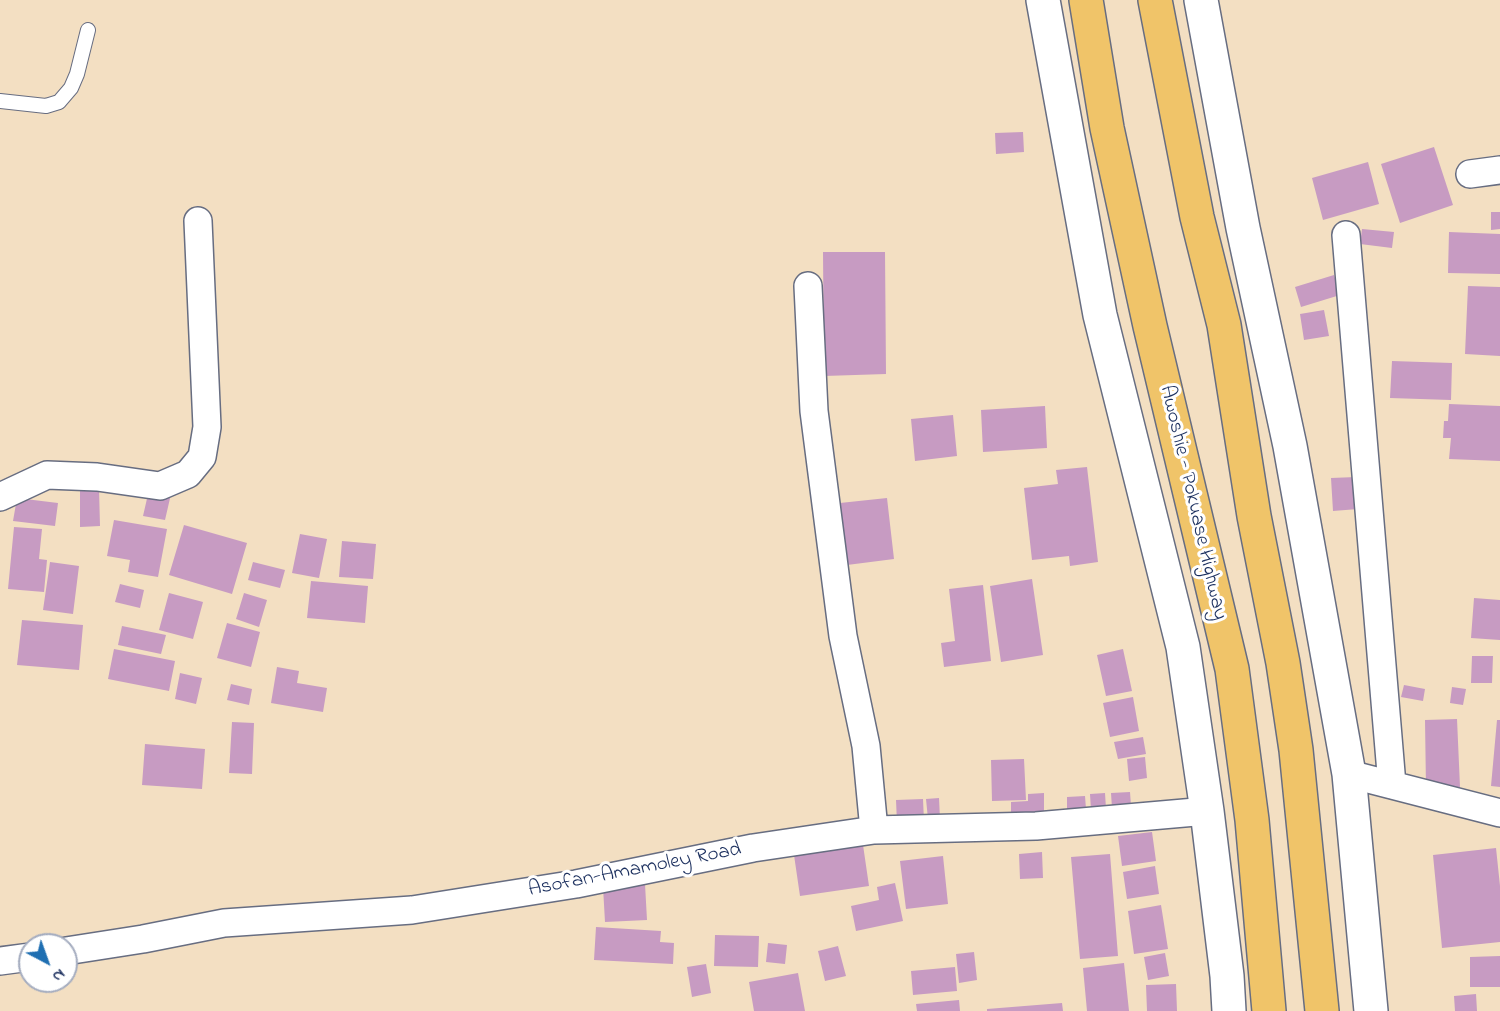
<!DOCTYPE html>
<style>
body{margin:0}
#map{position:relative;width:1500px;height:1011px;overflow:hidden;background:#f3dfc2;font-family:"Indie Flower",sans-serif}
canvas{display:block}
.north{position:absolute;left:18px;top:933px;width:60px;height:60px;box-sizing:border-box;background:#fff;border:2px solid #a4acbf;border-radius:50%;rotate:139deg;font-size:16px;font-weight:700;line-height:24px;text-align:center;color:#1b2f5e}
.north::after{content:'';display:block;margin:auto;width:21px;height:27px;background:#1f6fb2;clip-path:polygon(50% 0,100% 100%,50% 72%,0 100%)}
</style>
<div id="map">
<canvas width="1500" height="1011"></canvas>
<div class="north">N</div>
</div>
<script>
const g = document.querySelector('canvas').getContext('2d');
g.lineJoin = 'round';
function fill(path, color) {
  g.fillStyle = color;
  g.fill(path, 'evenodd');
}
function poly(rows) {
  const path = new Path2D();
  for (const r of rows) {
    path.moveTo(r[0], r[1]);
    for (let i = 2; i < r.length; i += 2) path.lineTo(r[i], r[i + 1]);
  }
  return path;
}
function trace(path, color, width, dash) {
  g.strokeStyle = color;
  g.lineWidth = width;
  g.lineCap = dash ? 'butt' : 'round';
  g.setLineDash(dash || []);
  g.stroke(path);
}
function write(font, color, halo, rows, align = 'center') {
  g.font = font + ' "Indie Flower",sans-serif';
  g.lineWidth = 6;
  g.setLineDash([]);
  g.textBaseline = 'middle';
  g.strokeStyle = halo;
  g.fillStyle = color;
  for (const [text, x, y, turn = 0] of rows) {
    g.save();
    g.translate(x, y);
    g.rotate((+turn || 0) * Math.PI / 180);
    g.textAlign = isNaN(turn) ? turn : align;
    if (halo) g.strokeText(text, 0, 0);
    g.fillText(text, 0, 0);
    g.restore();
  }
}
const building = poly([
 [1023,132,1024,152,996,154,995,133],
 [1434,147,1453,205,1400,223,1381,164],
 [1368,162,1379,204,1323,220,1312,178],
 [1491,212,1500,212,1500,229,1491,230],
 [1362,229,1394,232,1392,248,1360,244],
 [1449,232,1500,234,1500,274,1448,273],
 [823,252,885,252,886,374,824,376],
 [1334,275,1340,295,1301,307,1295,287],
 [1468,286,1500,287,1500,356,1465,354],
 [1324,310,1329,336,1304,340,1300,314],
 [1392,361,1452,363,1451,400,1390,398],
 [1449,404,1500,406,1500,461,1449,459,1451,438,1443,438,1444,421,1448,421],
 [1045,406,1047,448,983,452,981,410],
 [953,415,957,456,915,461,911,419],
 [1087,467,1098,562,1070,566,1069,556,1032,560,1024,488,1058,484,1056,470],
 [1356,477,1358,509,1333,511,1331,478],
 [80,488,99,488,100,526,80,527],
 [149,490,171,494,165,520,143,516],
 [17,498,58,503,55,526,13,521],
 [887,498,894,559,847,565,840,503],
 [114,520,167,529,158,577,128,572,130,560,107,556],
 [184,525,247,543,232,594,169,575],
 [14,527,42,529,39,559,47,560,44,592,8,589],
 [300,534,327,539,319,578,292,573],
 [342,541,376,544,373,579,339,577],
 [50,562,79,566,73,614,43,610],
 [253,562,285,570,280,588,248,580],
 [1032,579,1043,655,1001,662,990,586],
 [311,581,368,586,365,623,307,618],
 [120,584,144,590,140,608,115,602],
 [983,585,991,661,944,667,941,643,955,641,949,589],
 [169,593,203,602,193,639,159,630],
 [244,593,267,600,259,627,236,619],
 [1474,598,1500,600,1500,640,1471,638],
 [22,620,83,625,79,670,17,665],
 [227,623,260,632,251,667,217,658],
 [122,626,166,635,161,654,118,645],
 [114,649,175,661,169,691,108,679],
 [1123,649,1132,691,1106,696,1097,655],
 [1472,656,1493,656,1492,683,1471,683],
 [277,667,299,671,297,683,327,688,323,712,271,703],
 [180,673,202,678,196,704,175,699],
 [231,684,252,689,249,705,227,700],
 [1404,685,1425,689,1423,701,1401,697],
 [1452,687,1466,689,1463,705,1450,703],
 [1133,697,1139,731,1110,737,1103,703],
 [1457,719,1460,787,1426,788,1425,720],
 [1497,720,1500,720,1500,787,1491,786],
 [232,722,254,723,252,774,229,773],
 [1143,737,1146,754,1118,759,1114,742],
 [145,744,205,749,202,789,142,785],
 [1145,757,1147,778,1129,781,1127,759],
 [1024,759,1026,800,992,801,991,760],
 [1130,792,1131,806,1112,808,1111,793],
 [1044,793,1044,813,1011,813,1011,802,1028,801,1028,794],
 [1105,793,1106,809,1091,810,1090,794],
 [1085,796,1086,809,1067,810,1067,797],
 [939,798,940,819,928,819,926,799],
 [923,799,924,821,897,823,896,800],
 [1152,832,1156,861,1122,866,1118,836],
 [863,845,869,886,800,896,794,855],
 [1496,848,1500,886,1500,942,1442,948,1433,855],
 [1042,852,1043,878,1020,879,1019,854],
 [1110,854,1118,956,1080,959,1071,857],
 [943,856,948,904,906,909,900,861],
 [1155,866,1159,894,1127,899,1123,872],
 [895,883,903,921,856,931,851,906,879,900,877,887],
 [645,884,647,920,605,922,603,887],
 [1161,905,1168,949,1134,954,1128,911],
 [596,927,661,931,660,942,674,943,673,964,594,960],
 [715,935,759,936,758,967,714,966],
 [768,943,787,945,785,964,766,962],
 [838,946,846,976,825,981,818,951],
 [974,952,977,980,959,983,956,954],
 [1165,953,1169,976,1148,980,1144,957],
 [1500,956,1500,987,1470,987,1470,957],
 [1124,963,1129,1011,1087,1011,1083,968],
 [706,964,711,993,692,997,687,967],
 [955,967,957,991,913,995,911,971],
 [798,973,805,1011,754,1011,749,982],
 [1176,984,1177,1011,1147,1011,1146,985],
 [1476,994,1477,1011,1455,1011,1454,996],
 [959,1000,960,1011,917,1011,916,1004],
 [1062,1003,1063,1011,987,1011,987,1009]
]);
const service = poly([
 [0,101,46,106,59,102,71,88,77,74,88,30]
]);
const minor = poly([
 [1470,174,1500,170],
 [1346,235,1392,785],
 [808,286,814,411,843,636,866,746,874,830],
 [0,497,47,475,97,477,160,486,188,474,202,457,207,427,198,221],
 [1349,774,1500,813],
 [66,951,143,939,224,923,412,910,576,884,753,848,874,830,1036,826,1207,811],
 [0,961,30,957]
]);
const tertiary = poly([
 [1043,0,1100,315,1183,647,1207,811,1227,976,1229,1011],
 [1201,0,1243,228,1290,446,1349,774,1371,1011]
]);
const primary = poly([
 [1086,0,1107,128,1150,326,1232,669,1252,820,1269,1011],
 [1155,0,1197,217,1224,325,1254,516,1283,663,1296,750,1322,1011]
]);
const streetNames = [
 ["Awoshie - Pokuase Highway",1192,503,77],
 ["Asofan-Amamoley Road",635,871,-11]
];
fill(building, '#c79bc2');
trace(service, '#676d81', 16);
trace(minor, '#676d81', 30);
trace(tertiary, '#676d81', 36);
trace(primary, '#676d81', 36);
trace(service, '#fff', 14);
trace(minor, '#fff', 27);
trace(tertiary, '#fff', 33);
trace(primary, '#f0c469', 33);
write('21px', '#1b2f5e', '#fff', streetNames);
</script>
